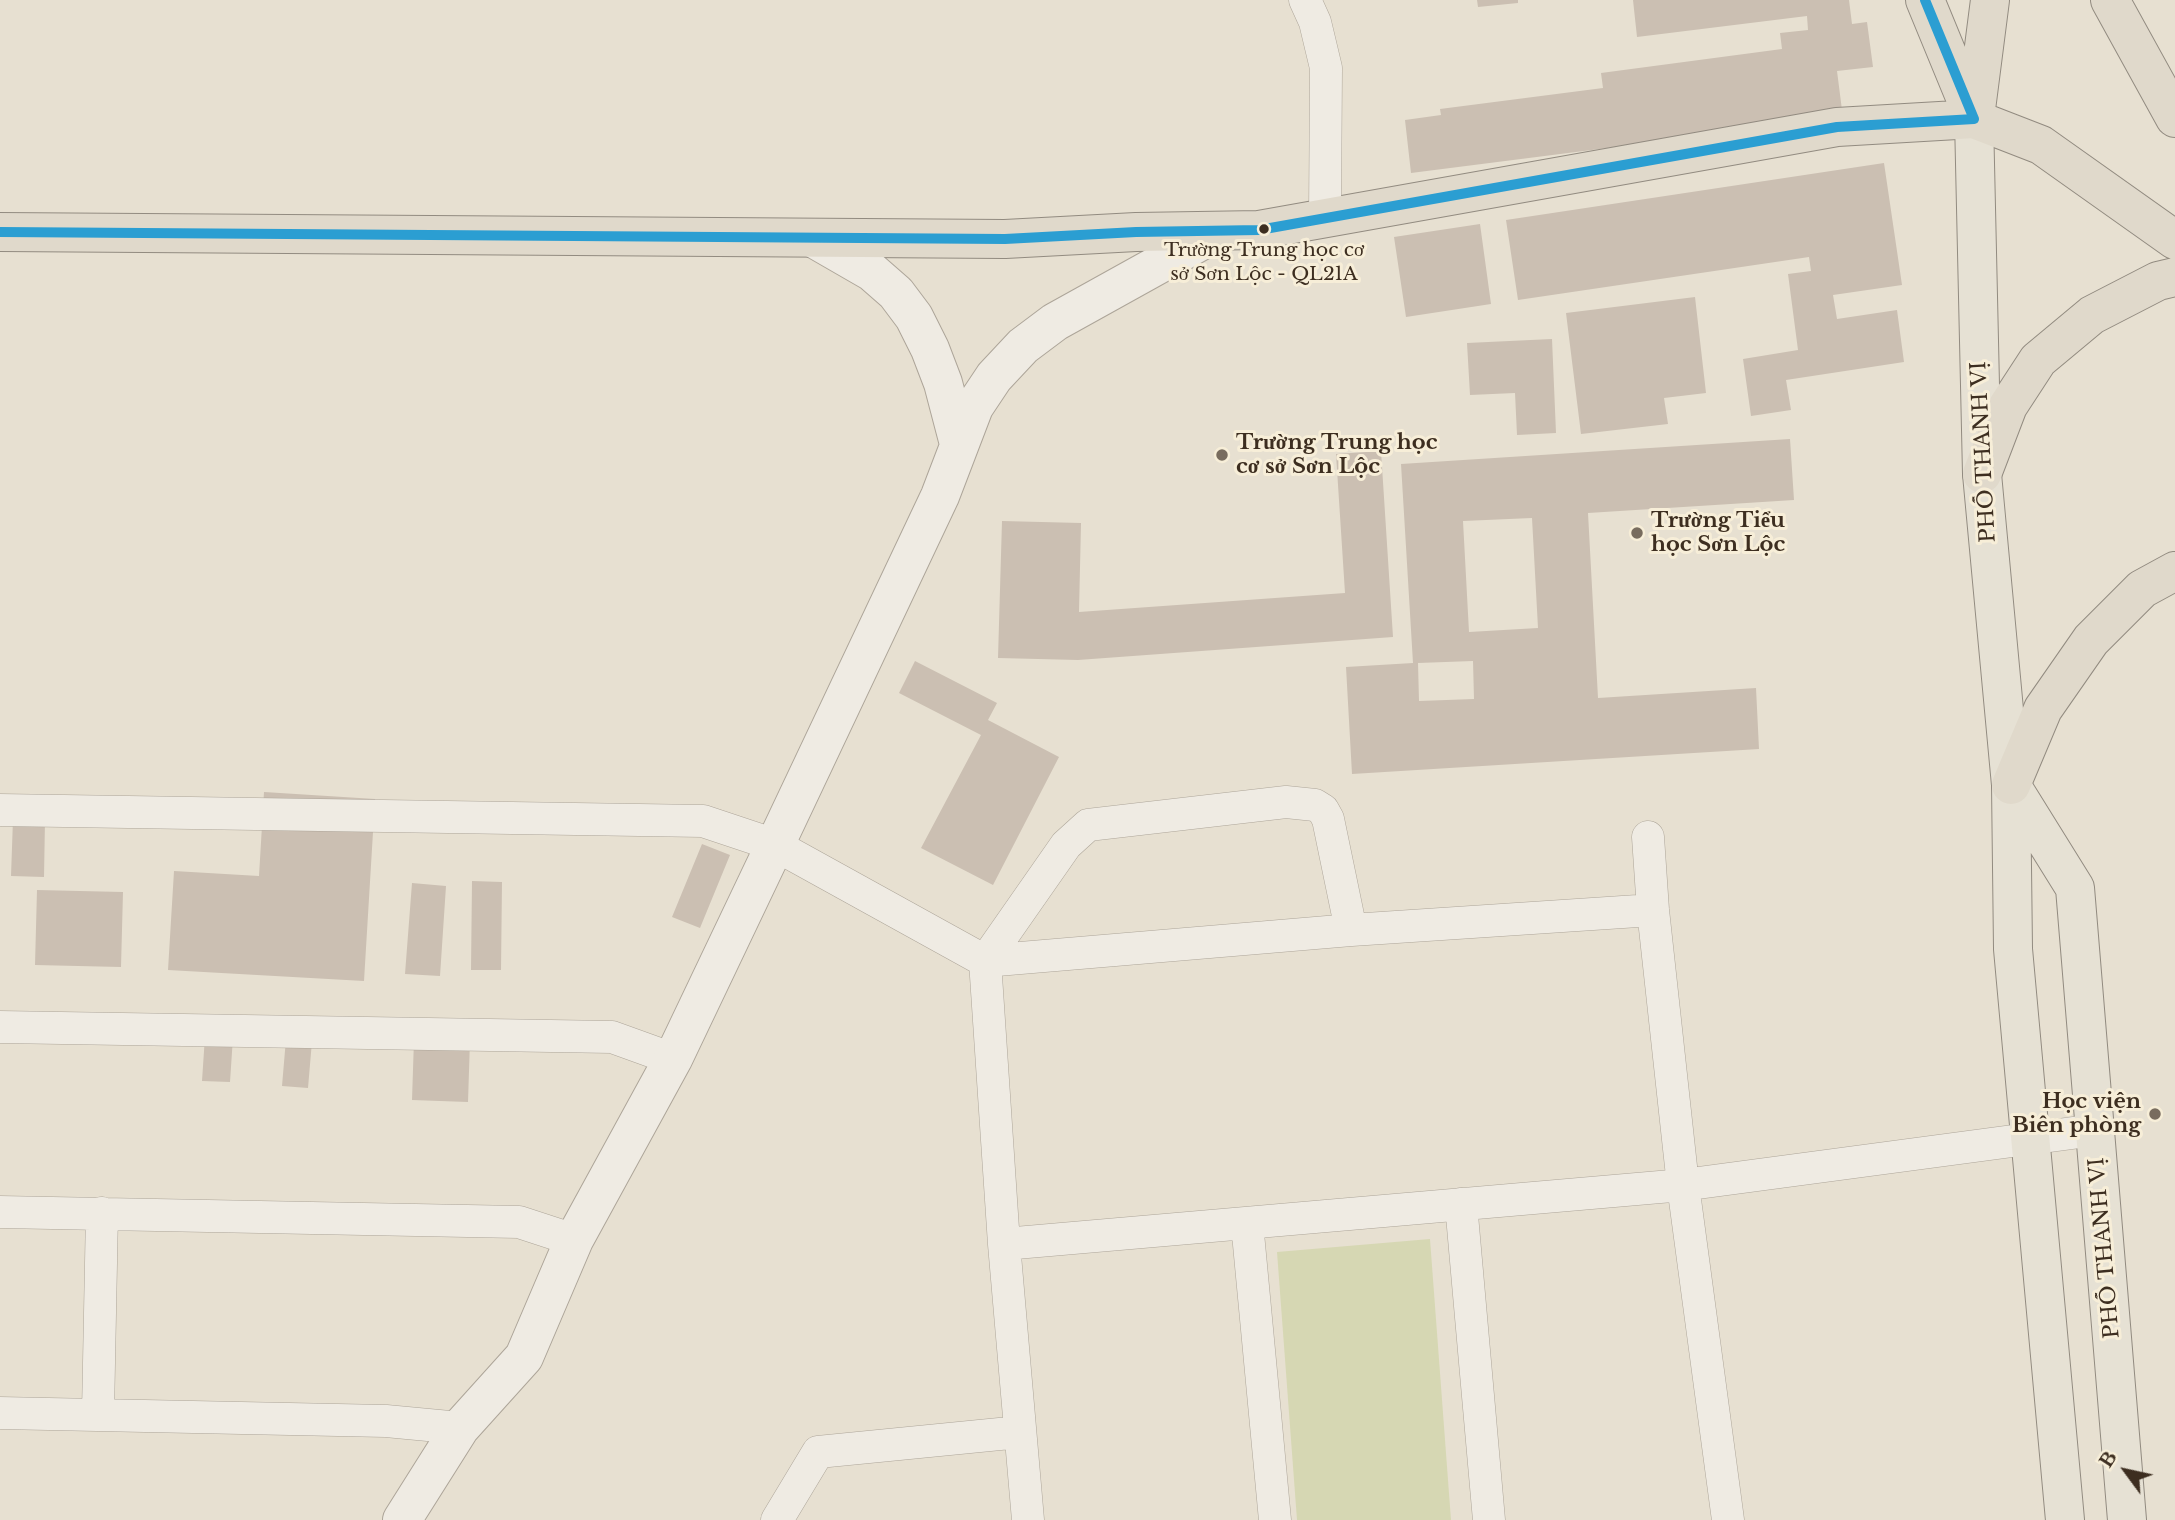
<!DOCTYPE html>
<meta charset="utf-8">
<style>
body{margin:0}
#map{position:relative;width:2175px;height:1520px;overflow:hidden;background:#e7e0d1;font-family:"Libre Baskerville",serif}
canvas{display:block}
.north{position:absolute;left:2091px;top:1436px;width:70px;height:70px;-webkit-text-stroke:5px #f7eed8;paint-order:stroke;rotate:303deg;font-size:19px;font-weight:700;line-height:28px;text-align:center;color:#3d2e20}
.north::after{content:'';display:block;margin:auto;width:24px;height:32px;background:#3d2e20;clip-path:polygon(50% 0,100% 100%,50% 72%,0 100%)}
</style>
<div id="map">
<canvas width="2175" height="1520"></canvas>
<div class="north">B</div>
</div>
<script>
const g = document.querySelector('canvas').getContext('2d');
g.lineJoin = 'round';
function fill(path, color) {
  g.fillStyle = color;
  g.fill(path, 'evenodd');
}
function poly(rows) {
  const path = new Path2D();
  for (const r of rows) {
    path.moveTo(r[0], r[1]);
    for (let i = 2; i < r.length; i += 2) path.lineTo(r[i], r[i + 1]);
  }
  return path;
}
function trace(path, color, width, dash) {
  g.strokeStyle = color;
  g.lineWidth = width;
  g.lineCap = dash ? 'butt' : 'round';
  g.setLineDash(dash || []);
  g.stroke(path);
}
function write(font, color, halo, rows, align = 'center') {
  g.font = font + ' "Libre Baskerville",serif';
  g.lineWidth = 6;
  g.setLineDash([]);
  g.textBaseline = 'middle';
  g.strokeStyle = halo;
  g.fillStyle = color;
  for (const [text, x, y, turn = 0] of rows) {
    g.save();
    g.translate(x, y);
    g.rotate((+turn || 0) * Math.PI / 180);
    g.textAlign = isNaN(turn) ? turn : align;
    if (halo) g.strokeText(text, 0, 0);
    g.fillText(text, 0, 0);
    g.restore();
  }
}
const green = poly([
 [1430,1239,1451,1520,1297,1520,1277,1252]
]);
const building = poly([
 [1477,0,1518,0,1518,3,1478,7],
 [1633,0,1849,0,1852,24,1867,22,1873,67,1837,71,1843,118,1411,173,1405,120,1441,115,1440,109,1603,88,1601,73,1782,49,1780,33,1808,30,1807,16,1637,37],
 [1884,163,1902,285,1833,295,1837,319,1897,310,1904,362,1786,380,1791,410,1751,416,1743,359,1798,350,1788,274,1811,271,1809,257,1518,300,1506,220],
 [1480,224,1491,304,1406,317,1394,237],
 [1695,297,1706,393,1664,398,1668,424,1581,434,1566,313],
 [1552,339,1556,433,1517,435,1515,393,1470,395,1467,343],
 [1790,439,1794,500,1588,513,1598,698,1756,688,1759,749,1352,774,1346,667,1413,663,1401,464],
 [1532,518,1538,628,1469,632,1463,521],
 [1473,661,1474,699,1419,701,1418,663],
 [1381,451,1393,637,1078,660,998,658,1002,521,1081,523,1079,612,1345,593,1336,454],
 [915,661,997,703,988,720,1059,757,993,885,921,848,981,735,899,693],
 [264,792,375,799,364,981,168,970,174,871,259,876],
 [13,819,45,820,44,877,11,876],
 [702,844,730,855,700,928,672,917],
 [472,881,502,882,501,970,471,970],
 [412,883,446,886,440,976,405,974],
 [37,890,123,892,121,967,35,965],
 [205,1036,233,1037,230,1082,202,1081],
 [286,1039,312,1041,308,1088,282,1086],
 [414,1039,470,1040,468,1102,412,1100]
]);
const minor = poly([
 [1305,0,1315,22,1326,68,1325,217],
 [0,810,703,821,775,845,985,961,1351,930,1653,910],
 [1648,837,1653,910,1683,1185,1728,1520],
 [0,1027,612,1037,673,1059],
 [1461,1204,1489,1520],
 [0,1212,519,1222,574,1240],
 [1247,1223,1275,1520],
 [1004,1244,1683,1185,2095,1130],
 [0,1413,386,1421,460,1428],
 [98,1413,102,1213],
 [777,1520,818,1452,1020,1432],
 [1028,1520,1004,1244,985,961,1066,845,1088,825,1286,802,1315,805,1323,810,1328,819,1351,930]
]);
const tertiary = poly([
 [813,238,872,272,896,293,914,317,930,349,943,383,959,444],
 [402,1520,460,1428,524,1357,574,1240,673,1059,775,845,940,496,974,407,994,377,1023,346,1055,322,1219,231]
]);
const primary = poly([
 [1974,119,1982,474,2011,785,2013,949,2065,1520],
 [2011,785,2075,888,2127,1520]
]);
const trunk = poly([
 [1925,0,1974,119],
 [2110,0,2175,118],
 [1975,117,1990,0],
 [0,232,1005,239,1136,232,1259,230,1837,127,1974,119,2041,145,2175,240],
 [1982,474,2008,406,2038,360,2092,315,2158,281,2175,277],
 [2011,785,2043,709,2091,640,2142,589,2175,571]
]);
const bus1 = poly([
 [1925,0,1974,119],
 [0,232,1005,239,1136,232,1259,230,1837,127,1974,119]
]);
const markers = [
 [1264,229,6,"#3d2e20"],
 [1222,455,7,"#786c5e"],
 [1637,533,7,"#786c5e"],
 [2155,1114,7,"#786c5e"]
];
const busNames = [
 ["Trường Trung học cơ",1264,251],
 ["sở Sơn Lộc - QL21A",1264,275]
];
const poiNames = [
 ["Trường Trung học",1236,443],
 ["cơ sở Sơn Lộc",1236,467],
 ["Trường Tiểu",1651,521],
 ["học Sơn Lộc",1651,545],
 ["Học viện",2141,1102,"right"],
 ["Biên phòng",2141,1126,"right"]
];
const streetNames = [
 ["PHỐ THANH VỊ",1984,452,-93],
 ["PHỐ THANH VỊ",2105,1248,-95]
];
fill(green, '#d6d7b3');
fill(building, '#cbbfb2');
trace(minor, '#ada599', 33);
trace(tertiary, '#ada599', 40);
trace(primary, '#928b80', 40);
trace(trunk, '#928b80', 40);
trace(minor, '#efebe3', 32);
trace(tertiary, '#efebe3', 38);
trace(primary, '#e6e1d4', 38);
trace(trunk, '#e0d9cb', 38);
trace(bus1, '#2b9ed2', 10);
for (const [x, y, r, color] of markers) {
  const dot = new Path2D();
  dot.arc(x, y, r, 0, 2 * Math.PI);
  g.fillStyle = color;
  g.fill(dot);
  trace(dot, '#f7eed8', 2.5);
}
write('19px', '#3d2e20', '#f7eed8', busNames);
write('bold 21px', '#3d2e20', '#f7eed8', poiNames, 'left');
write('21px', '#3d2e20', '#f7eed8', streetNames);
</script>
